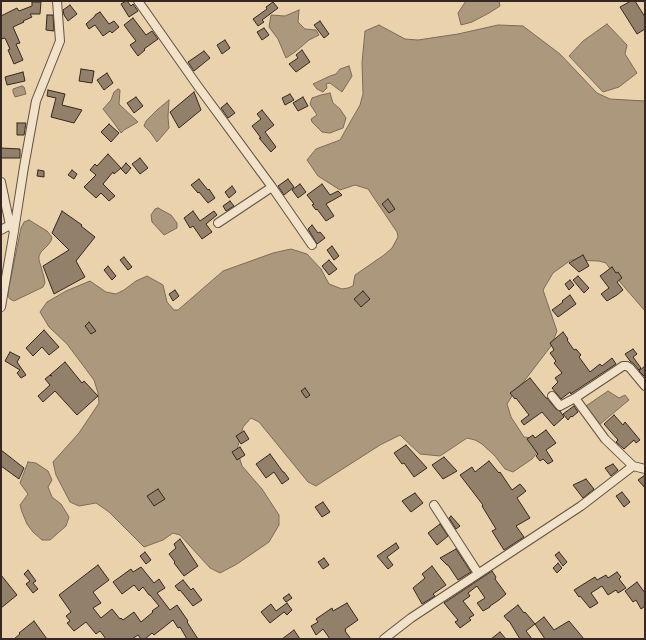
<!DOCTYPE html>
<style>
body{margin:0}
#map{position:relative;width:646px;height:640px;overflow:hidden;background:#ead2ac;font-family:"IM FELL DW Pica",serif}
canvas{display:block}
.frame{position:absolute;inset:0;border:2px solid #352822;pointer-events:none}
</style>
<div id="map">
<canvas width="646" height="640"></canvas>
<div class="frame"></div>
</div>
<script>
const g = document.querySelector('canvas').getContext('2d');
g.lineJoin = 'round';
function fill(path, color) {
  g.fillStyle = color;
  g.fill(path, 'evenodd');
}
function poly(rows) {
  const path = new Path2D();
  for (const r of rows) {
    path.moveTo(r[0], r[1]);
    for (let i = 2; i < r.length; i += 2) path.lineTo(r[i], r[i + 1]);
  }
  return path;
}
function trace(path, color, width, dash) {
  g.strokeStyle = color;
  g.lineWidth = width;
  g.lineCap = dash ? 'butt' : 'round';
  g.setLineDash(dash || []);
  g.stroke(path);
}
const water = poly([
 [466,1,499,1,500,6,489,13,472,22,461,25,458,13,466,1],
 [299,10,298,22,305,29,316,30,319,35,309,40,295,52,286,58,278,39,269,27,271,15,285,16,299,10],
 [607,24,627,45,625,54,637,73,619,87,603,92,569,56,583,41,607,24],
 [379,25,405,39,418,40,458,34,498,25,523,26,560,54,597,93,610,99,645,101,645,311,614,275,606,263,599,261,571,260,553,273,543,290,557,331,551,346,522,384,512,396,507,404,511,417,524,437,540,439,540,449,532,459,513,472,505,469,495,456,482,444,475,440,467,438,440,456,420,454,400,435,380,445,316,486,308,482,259,422,251,418,243,427,237,450,242,466,262,489,279,515,279,525,269,542,237,564,220,573,210,568,180,535,173,533,163,540,144,547,109,512,96,503,79,506,70,502,56,475,53,462,79,433,99,403,98,393,94,380,67,344,49,327,40,312,47,302,66,291,90,281,106,292,116,294,124,290,136,281,147,276,163,285,167,302,174,310,178,310,223,271,273,253,291,249,307,254,321,269,329,284,342,289,348,288,353,286,355,275,384,255,392,248,398,237,397,232,368,189,355,185,340,190,318,176,307,160,316,149,340,140,360,105,363,94,362,63,365,31,379,25],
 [349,66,352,76,342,92,330,83,326,84,327,88,323,92,317,89,313,84,330,76,336,74,340,69,349,66],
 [22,86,24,87,26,94,15,97,13,92,13,89,22,86],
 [118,89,120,90,119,104,138,122,124,130,121,133,114,123,103,109,111,100,114,92,118,89],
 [330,93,333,103,340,109,346,118,343,128,330,133,322,132,312,122,311,119,317,115,310,104,312,98,321,95,330,93],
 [169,100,168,117,169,128,157,142,150,132,144,126,146,121,157,110,169,100],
 [158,208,171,215,177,223,177,228,164,235,152,222,151,215,155,209,158,208],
 [29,220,47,231,52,237,51,241,48,245,41,252,39,256,39,260,44,277,45,283,43,287,39,289,14,301,10,299,8,296,8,292,21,228,24,222,29,220],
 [608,391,619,398,625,395,629,400,599,425,586,406,608,391],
 [28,462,36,463,48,471,52,480,48,487,52,497,61,504,69,517,66,526,50,540,42,540,33,532,27,524,22,512,20,505,28,494,20,483,28,462]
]);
const building = poly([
 [126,1,127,1,131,6,133,4,138,11,129,17,121,4,126,1],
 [631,1,635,1,645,17,645,29,637,34,620,7,631,1],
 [32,2,41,2,40,14,30,14,32,17,23,21,24,22,13,27,20,43,16,44,23,60,14,64,8,50,10,49,5,38,1,39,1,16,17,8,19,11,32,6,32,2],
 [273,2,278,8,262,20,264,22,258,26,253,19,267,9,266,7,273,2],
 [70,5,77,14,68,21,64,15,63,10,70,5],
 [100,12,109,24,114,21,119,27,112,33,110,31,103,36,95,25,89,29,86,24,95,16,95,15,100,12],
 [47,15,53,15,54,31,46,30,47,15],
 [133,18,146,35,152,31,158,39,144,49,145,50,138,56,130,45,136,41,124,25,133,18],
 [320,21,329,34,324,38,314,25,320,21],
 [264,28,269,35,262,40,257,32,264,28],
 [225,40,230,48,222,54,217,45,225,40],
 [302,50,310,62,296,72,289,64,298,58,296,55,302,50],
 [204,51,210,58,194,71,188,62,204,51],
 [81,69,94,71,92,83,79,81,81,69],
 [23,72,25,81,7,85,5,77,23,72],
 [107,73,113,83,104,90,97,80,107,73],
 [48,90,65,94,62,105,82,110,74,123,51,117,56,98,47,96,48,90],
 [194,92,201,110,179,128,170,112,194,92],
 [290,94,294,100,285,105,282,98,290,94],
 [136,97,143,106,134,113,127,103,136,97],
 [303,97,308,106,298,111,293,103,303,97],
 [227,103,235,113,228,118,221,108,227,103],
 [262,110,274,125,265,132,276,147,271,152,259,138,261,138,252,126,261,119,257,114,262,110],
 [17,123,26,123,24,135,17,135,17,123],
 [109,124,119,133,111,142,101,132,109,124],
 [1,148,20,149,20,158,1,158,1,148],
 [108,154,121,168,114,174,113,172,103,184,115,196,109,201,101,193,96,198,84,187,96,175,90,170,95,164,97,166,108,154],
 [140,158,148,168,140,174,132,164,140,158],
 [126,163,131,168,126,174,121,169,126,163],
 [38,170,44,171,44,177,37,176,38,170],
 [72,170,77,174,74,179,68,175,72,170],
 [199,179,208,190,209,189,215,198,208,203,199,192,198,193,191,185,199,179],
 [288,179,294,187,284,195,278,186,288,179],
 [300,184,306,192,298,198,292,190,300,184],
 [322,184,330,195,338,191,342,195,326,204,334,216,326,221,317,209,316,210,312,205,314,204,307,195,322,184],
 [232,186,236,192,229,198,225,192,232,186],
 [388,199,395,209,389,213,382,204,388,199],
 [230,201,234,206,226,211,223,206,230,201],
 [62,211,82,225,81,226,95,237,76,261,85,277,54,294,43,266,69,250,52,233,62,211],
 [193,211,200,221,214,211,217,215,206,224,212,232,202,239,193,226,190,228,184,218,193,211],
 [312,225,318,233,320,232,325,238,317,244,308,229,312,225],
 [332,246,339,256,334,260,327,250,332,246],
 [583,255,589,266,579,272,569,263,583,255],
 [124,257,132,267,128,270,120,260,124,257],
 [329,260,337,269,329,275,322,266,329,260],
 [108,266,116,276,112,280,104,270,108,266],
 [612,267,616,273,618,272,622,278,617,282,623,290,617,295,607,301,601,294,609,288,600,276,612,267],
 [578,276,589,288,584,293,573,280,578,276],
 [570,280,574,285,569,290,565,284,570,280],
 [175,290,179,296,173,301,169,294,175,290],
 [363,291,370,299,361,307,354,299,363,291],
 [570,295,576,304,558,317,552,310,563,302,562,301,570,295],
 [89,322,96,331,91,334,85,326,89,322],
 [44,330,59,347,49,355,42,347,33,356,26,348,44,330],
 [563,332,568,339,567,340,574,350,576,349,581,355,579,357,590,372,600,364,602,366,612,358,616,364,572,393,571,394,570,392,561,399,552,388,558,382,555,378,562,373,554,363,556,361,550,353,554,350,550,343,563,332],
 [633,349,637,354,633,357,641,368,639,370,634,364,630,361,625,354,633,349],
 [10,352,20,357,17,362,26,375,21,378,17,373,20,370,5,361,10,352],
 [65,362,82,383,84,381,98,396,77,415,55,391,43,402,38,396,50,385,45,379,50,375,52,376,50,375,65,362],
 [645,366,645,377,639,371,645,366],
 [530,378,546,398,547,398,556,409,560,411,564,417,554,426,542,412,524,425,521,421,529,415,516,398,515,399,510,393,530,378],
 [305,388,310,395,306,398,301,391,305,388],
 [574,406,578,412,572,417,571,416,568,420,563,414,574,406],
 [614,415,623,425,625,422,640,440,636,443,634,440,624,449,616,442,618,440,604,424,614,415],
 [546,430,556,443,546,450,553,461,548,464,543,459,540,461,536,456,538,454,527,439,533,435,535,438,546,430],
 [244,431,249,439,241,444,236,436,244,431],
 [406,445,427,468,414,477,404,463,402,464,394,453,406,445],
 [240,447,245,455,237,460,232,452,240,447],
 [1,450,24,468,19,479,1,466,1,450],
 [270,454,283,472,284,472,289,479,282,484,274,472,266,478,256,464,270,454],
 [444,457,457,471,443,479,432,465,444,457],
 [489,461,499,473,500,472,512,490,520,484,526,491,517,498,530,518,516,526,524,537,504,550,492,531,496,529,482,506,483,505,460,475,472,467,475,472,489,461],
 [613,464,618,470,611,476,605,468,613,464],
 [645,475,645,488,638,480,645,475],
 [586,479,594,489,583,498,573,485,586,479],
 [158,489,165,499,154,506,147,496,158,489],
 [622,492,630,502,624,507,616,496,622,492],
 [415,493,423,503,411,512,402,501,415,493],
 [323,502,330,512,322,517,315,507,323,502],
 [451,516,460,526,456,529,449,518,451,516],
 [440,524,448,536,437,545,428,533,440,524],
 [180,539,198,566,184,576,174,563,175,562,169,554,176,548,174,544,180,539],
 [396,543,399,548,387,557,393,565,388,569,377,556,396,543],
 [456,549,471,572,458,580,448,565,447,565,440,558,456,549],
 [145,552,151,560,146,564,140,556,145,552],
 [559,552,567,562,563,566,555,555,559,552],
 [324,558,329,565,323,569,318,562,324,558],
 [558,563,562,568,557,573,553,568,558,563],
 [98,565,109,580,93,592,101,603,93,608,101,618,112,609,120,619,121,618,123,620,134,612,141,622,153,612,152,611,159,606,150,595,149,595,143,587,139,591,134,585,122,594,113,582,131,569,133,572,141,567,154,583,159,579,165,588,157,593,170,610,177,605,188,621,187,622,198,639,187,639,180,627,178,628,173,620,154,635,152,633,145,639,141,639,138,635,132,639,106,639,100,631,96,634,86,622,74,631,67,623,70,621,66,616,71,612,59,595,98,565],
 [432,566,446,585,433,594,435,596,422,604,413,588,425,578,422,574,432,566],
 [28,570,36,581,33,583,38,589,33,593,26,584,30,581,24,574,28,570],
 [492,571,496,577,495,579,506,594,499,600,490,606,490,607,483,611,477,603,485,598,477,586,468,593,470,596,463,601,474,615,469,618,471,620,460,628,455,622,458,620,444,603,492,571],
 [617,572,621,577,619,579,626,588,618,593,616,590,608,595,602,586,591,593,598,603,590,608,580,596,579,597,574,590,595,577,597,580,606,575,608,578,617,572],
 [1,575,17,595,1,608,1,575],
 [183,580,191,590,193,588,202,600,193,606,180,590,179,591,175,586,183,580],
 [637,582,645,593,645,606,641,609,636,600,633,602,625,591,637,582],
 [289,594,292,598,286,602,283,598,289,594],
 [287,603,292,610,287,615,284,612,270,623,261,612,271,604,276,611,287,603],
 [347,603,358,620,345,629,346,630,345,631,351,639,330,639,323,629,316,635,311,626,318,622,316,619,332,608,333,611,347,603],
 [518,605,524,613,525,612,535,624,526,631,532,639,520,639,509,621,508,621,504,616,518,605],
 [544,617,554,630,569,621,584,639,545,639,535,624,544,617],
 [34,621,47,639,14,639,20,634,19,633,34,621],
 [294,630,300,639,282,639,294,630],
 [500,632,506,639,491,639,500,632]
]);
const minor = poly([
 [138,1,197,85,272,187,312,245],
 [1,182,10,225,14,231],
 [218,223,272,187],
 [1,230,10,225],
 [1,307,14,231,24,167,36,101,60,41,57,1],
 [552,396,560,406,575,398],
 [633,466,605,439,575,398,623,366,627,366,630,368,645,386],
 [434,505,478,573],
 [384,639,411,618,581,506,633,466,645,469]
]);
fill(water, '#ac987d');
trace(water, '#7c6b59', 1);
fill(building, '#93806a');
trace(building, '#352822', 1);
trace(minor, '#625244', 10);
trace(minor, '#f1e2c9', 8);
</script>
